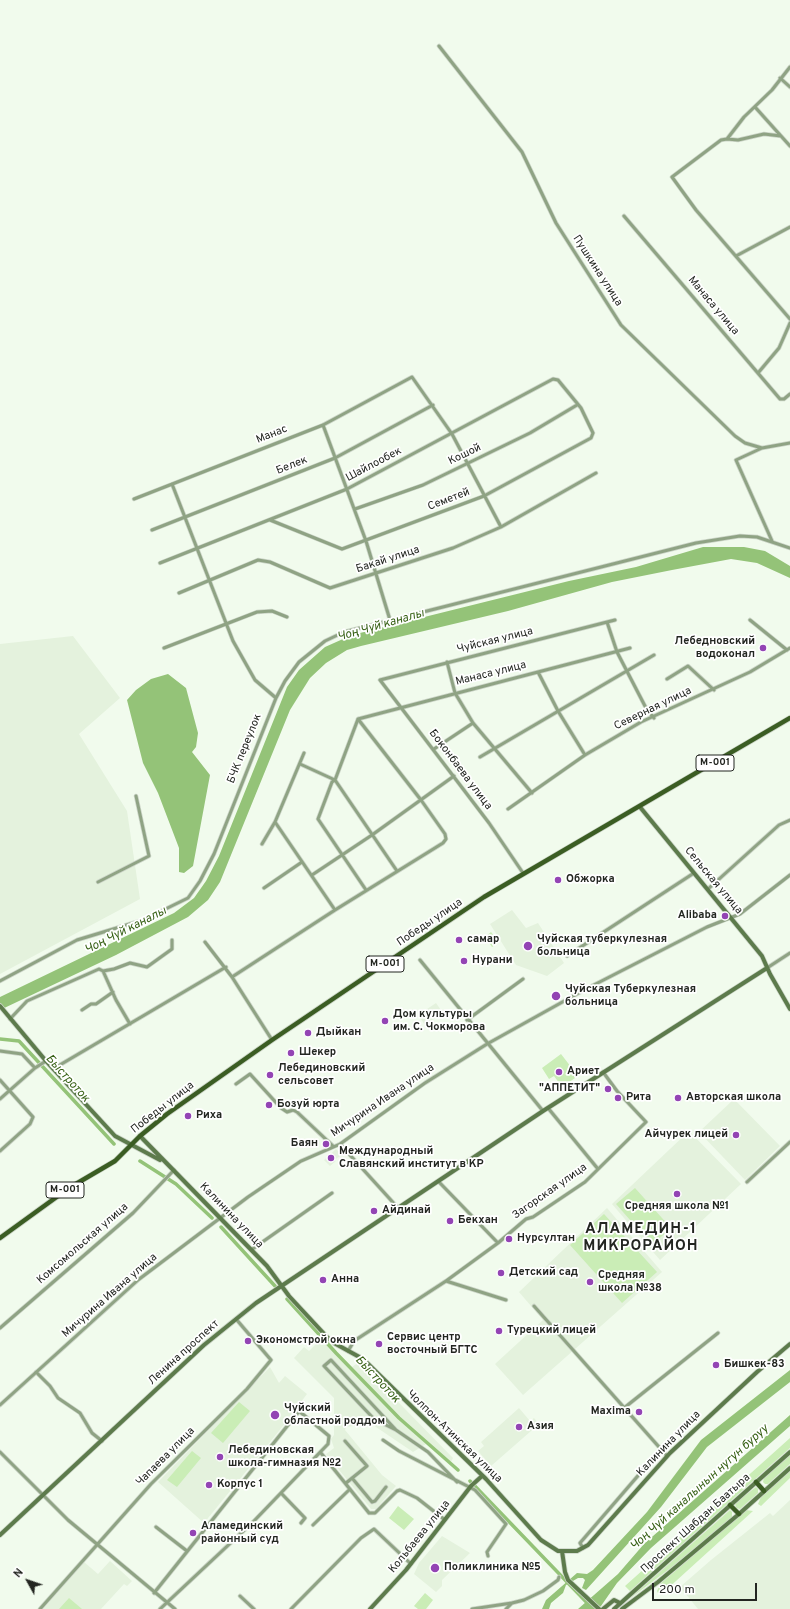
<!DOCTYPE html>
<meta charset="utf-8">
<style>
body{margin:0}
#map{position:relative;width:790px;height:1609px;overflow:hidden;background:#f1fbed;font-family:Overpass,sans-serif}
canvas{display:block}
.north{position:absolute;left:8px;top:1561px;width:40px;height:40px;-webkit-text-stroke:3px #fff;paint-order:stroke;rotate:310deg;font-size:11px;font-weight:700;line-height:16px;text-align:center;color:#232621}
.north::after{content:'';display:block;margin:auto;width:14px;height:18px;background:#232621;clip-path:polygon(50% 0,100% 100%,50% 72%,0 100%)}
.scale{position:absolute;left:652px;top:1583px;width:105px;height:18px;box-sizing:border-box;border:2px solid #232621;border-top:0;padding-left:5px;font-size:12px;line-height:14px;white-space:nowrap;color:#232621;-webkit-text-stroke:3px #fff;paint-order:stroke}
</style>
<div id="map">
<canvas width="790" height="1609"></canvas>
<div class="north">N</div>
<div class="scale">200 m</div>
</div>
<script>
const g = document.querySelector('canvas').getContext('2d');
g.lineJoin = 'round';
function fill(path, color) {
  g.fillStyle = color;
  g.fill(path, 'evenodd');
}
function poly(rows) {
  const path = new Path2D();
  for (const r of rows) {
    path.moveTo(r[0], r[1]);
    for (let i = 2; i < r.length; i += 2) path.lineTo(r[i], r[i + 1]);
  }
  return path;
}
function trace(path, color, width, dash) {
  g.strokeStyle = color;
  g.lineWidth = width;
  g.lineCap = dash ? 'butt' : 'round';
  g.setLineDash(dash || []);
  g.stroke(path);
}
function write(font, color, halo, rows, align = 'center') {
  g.font = font + ' Overpass,sans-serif';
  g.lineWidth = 3.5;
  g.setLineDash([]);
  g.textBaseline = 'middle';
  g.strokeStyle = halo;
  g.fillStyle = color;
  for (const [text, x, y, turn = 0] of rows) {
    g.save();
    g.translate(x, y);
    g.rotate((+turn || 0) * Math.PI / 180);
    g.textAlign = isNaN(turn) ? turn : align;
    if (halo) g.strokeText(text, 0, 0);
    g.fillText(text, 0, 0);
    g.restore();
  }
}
const built = poly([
 [73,636,120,698,79,734,127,811,140,899,0,974,0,644],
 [512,910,526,928,538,923,564,963,547,976,516,965,490,924],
 [436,1003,443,1013,425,1025,418,1015],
 [734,1099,780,1146,745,1180,699,1132],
 [689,1131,741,1184,660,1260,612,1204],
 [336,1149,342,1155,334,1160,336,1161,330,1166,324,1160],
 [607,1208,662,1272,523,1395,495,1364,543,1320,519,1292],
 [321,1339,389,1410,426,1444,413,1452,373,1425,368,1424,346,1427,345,1430,382,1475,396,1486,376,1509,371,1509,326,1454,334,1448,331,1439,334,1435,334,1398,294,1358,304,1347,309,1351],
 [359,1362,453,1458,451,1462,401,1419,352,1367],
 [270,1367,279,1383,285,1376,307,1394,279,1431,204,1523,158,1482],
 [519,1408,530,1421,534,1418,539,1424,491,1466,478,1451,484,1446,481,1442],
 [790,1500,790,1609,698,1609,680,1587,711,1560,770,1513,773,1516],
 [442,1536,470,1553,442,1580,442,1586,436,1592,414,1574,419,1563],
 [110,1561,132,1581,127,1586,124,1584,101,1609,43,1609,84,1562,98,1574]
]);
const green = poly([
 [491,932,499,942,492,947,485,937],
 [561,1054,578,1076,562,1087,554,1076,549,1079,542,1068],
 [635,1188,671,1228,652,1245,616,1204],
 [604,1214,657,1272,622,1303,570,1245],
 [239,1402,250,1411,223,1443,211,1433],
 [790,1438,790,1448,630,1591,625,1586],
 [192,1451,201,1458,177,1487,167,1480],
 [790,1455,790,1464,768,1484,765,1484,763,1482,764,1478],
 [790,1471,790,1478,761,1506,758,1504,761,1497],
 [756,1487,758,1489,758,1493,740,1509,736,1508,735,1503],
 [398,1506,414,1519,404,1530,389,1518],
 [730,1510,732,1512,732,1517,672,1567,628,1600],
 [746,1510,753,1511,665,1591,658,1593,657,1591,660,1584],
 [425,1593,433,1600,426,1609,418,1609,414,1606],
 [69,1598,82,1609,59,1609]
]);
const water = poly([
 [703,547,744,547,765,551,790,566,790,578,757,563,731,559,672,570,612,582,508,611,361,646,347,650,326,663,310,678,290,710,220,882,208,900,188,917,116,955,0,1010,0,997,174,913,194,898,206,881,219,856,287,687,299,670,325,647,352,635,569,581,636,567],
 [168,674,186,688,198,733,196,747,192,752,210,775,193,866,184,873,179,872,179,848,158,793,143,763,127,700,136,690,151,679],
 [790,1370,790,1382,707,1447,661,1507,586,1590,582,1588,585,1580,583,1578,578,1578,566,1585,563,1593,551,1603,549,1609,542,1609,546,1600,577,1573,587,1574,593,1570,647,1512,701,1440],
 [790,1415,790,1426,651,1548,617,1583,601,1606,597,1609,578,1609,618,1574,644,1544]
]);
const canal = poly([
 [0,1039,19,1041,114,1144],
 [140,1161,176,1184,212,1218],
 [221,1227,275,1286],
 [287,1299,336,1353,399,1418,458,1470],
 [470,1481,593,1609]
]);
const street = poly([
 [439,46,522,152,556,223,621,325,735,436,745,443,762,448,790,443],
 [780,78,790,87],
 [755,107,781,136],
 [727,139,744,117,772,90,790,67],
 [790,146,781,136,764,134,738,140,727,139,721,140,672,177,696,210,790,319],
 [624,216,780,399,784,399,790,394],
 [736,256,790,227],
 [758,373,779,348,790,323],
 [323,425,366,541,390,620],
 [762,448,736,460,772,541],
 [172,484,233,641,255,680,276,698],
 [134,499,323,425,412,377,452,434,501,527],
 [355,509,423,485,530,433,577,405],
 [152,530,335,458,433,405],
 [160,563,347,489,553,379,558,380,581,408,593,433,591,438,484,496,342,549,270,520],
 [179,593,258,560,270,562,330,588,453,548,501,527,596,473],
 [750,620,787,650],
 [607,622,617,652,646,708,654,718],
 [164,648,257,612,272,611,287,617],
 [447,662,455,693,473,723,532,793],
 [538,672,558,711,585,755],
 [667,679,688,666,714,690],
 [358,719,630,648],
 [434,749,473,723],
 [480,757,654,655],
 [300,764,335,780,358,719],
 [508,809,585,755,641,722,750,672,790,648],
 [275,822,335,910],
 [262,844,275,822,304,753],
 [523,873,489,823,380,680,615,620],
 [312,875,372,835,454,776],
 [98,882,149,856,136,796],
 [264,888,302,862],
 [708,889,779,825,790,820],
 [366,890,318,819,332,782,335,780,397,871],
 [205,942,232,977,272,1040],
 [567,956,694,873],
 [420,960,543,1111],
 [767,968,790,953],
 [103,971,114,969,130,963,147,967,172,949,172,940],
 [232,977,335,910,443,843,446,839,445,834,421,800,358,719],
 [0,981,77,940,143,920,188,898,200,881,214,854,276,698,285,681,299,662,325,641,344,632,696,543,740,536,757,537,790,548],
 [82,1010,91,1004,96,1004,113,992],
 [10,1019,27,1001,99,969,103,971,116,1000,130,1024],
 [467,1020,523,979],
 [0,1051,22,1054,35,1068],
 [53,1069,226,967],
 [0,1080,33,1117,30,1124,0,1151],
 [236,1084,250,1074,281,1108,287,1112,293,1110,297,1112,333,1146],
 [0,1099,35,1068,46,1061],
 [548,1108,598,1169],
 [340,1144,399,1209],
 [439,1182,498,1243],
 [747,1182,790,1142],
 [251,1250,332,1193],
 [446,1281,506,1300],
 [534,1306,667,1456],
 [0,1328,133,1213,174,1170],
 [348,1351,354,1341,446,1281,498,1243,526,1219,533,1217,585,1182,646,1122,617,1091,603,1072],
 [36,1372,50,1386,58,1398,80,1413,92,1433,102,1441],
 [0,1405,138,1280,248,1197,301,1161,340,1144,425,1083,487,1044,584,990,707,927,740,914,790,875],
 [624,1408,718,1333],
 [396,1430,331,1360,324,1366,374,1419,396,1430,428,1452,457,1482],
 [383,1440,399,1451,475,1490,506,1524,487,1552,488,1556],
 [345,1441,367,1466,346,1483],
 [0,1452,68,1520,175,1609],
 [321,1453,369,1513,375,1513,397,1491,400,1490,417,1498,445,1520],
 [352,1478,372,1502,375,1501,386,1487],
 [281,1493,305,1518,301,1523],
 [313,1525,350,1489],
 [156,1527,187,1551],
 [583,1548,580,1543,661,1449],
 [154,1593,300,1410],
 [240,1596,254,1609],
 [40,1609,151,1484,247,1389,271,1360,236,1319],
 [160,1609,253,1522,328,1444,329,1436,299,1411],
 [291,1609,361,1538,374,1529,411,1564],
 [472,1609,512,1603],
 [506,1609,512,1603,524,1600,543,1591,558,1580,559,1577]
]);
const secondary = poly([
 [640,807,762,956,770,974,790,1009],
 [0,1006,46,1061,115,1136,160,1160],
 [140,1136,267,1266,289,1296,328,1338,334,1343,363,1359,486,1479,541,1540,558,1551,577,1551,588,1545,670,1453,757,1372,790,1344],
 [0,1535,204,1345,256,1303,543,1111,767,968],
 [562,1551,565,1572,568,1580,599,1609],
 [370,1609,406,1570,471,1486,482,1476],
 [603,1609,614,1600,620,1603],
 [614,1609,790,1452],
 [622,1609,658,1582,739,1514,790,1468]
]);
const primary = poly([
 [0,1238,69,1188,115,1161,140,1136,167,1114,272,1040,484,897,790,718],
 [756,1482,764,1491],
 [730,1505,739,1514]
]);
const markers = [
 [763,648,4,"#9344b4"],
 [558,880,4,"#9344b4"],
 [725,916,4,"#9344b4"],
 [459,940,4,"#9344b4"],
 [528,946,5,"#9344b4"],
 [464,961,4,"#9344b4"],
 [556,996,5,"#9344b4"],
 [385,1021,4,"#9344b4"],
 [308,1033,4,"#9344b4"],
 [291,1053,4,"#9344b4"],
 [559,1072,4,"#9344b4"],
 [270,1075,4,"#9344b4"],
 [608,1089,4,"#9344b4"],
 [618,1098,4,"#9344b4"],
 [678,1098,4,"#9344b4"],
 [269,1105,4,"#9344b4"],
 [188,1116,4,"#9344b4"],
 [736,1135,4,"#9344b4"],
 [326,1144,4,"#9344b4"],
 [331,1158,4,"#9344b4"],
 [677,1194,4,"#9344b4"],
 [374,1211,4,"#9344b4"],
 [450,1221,4,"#9344b4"],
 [509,1239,4,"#9344b4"],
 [501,1273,4,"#9344b4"],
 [323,1280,4,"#9344b4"],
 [590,1282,4,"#9344b4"],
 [499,1331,4,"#9344b4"],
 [248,1341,4,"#9344b4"],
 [379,1344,4,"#9344b4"],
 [716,1365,4,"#9344b4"],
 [639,1412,4,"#9344b4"],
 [275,1415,5,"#9344b4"],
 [519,1427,4,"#9344b4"],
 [220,1457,4,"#9344b4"],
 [209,1485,4,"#9344b4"],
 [193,1533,4,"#9344b4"],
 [435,1568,5,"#9344b4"]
];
const shields = [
 [715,763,38],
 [385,964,38],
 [65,1190,38]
];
const shieldNames = [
 ["М-001",715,763],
 ["М-001",385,964],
 ["М-001",65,1190]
];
const streetNames = [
 ["Пушкина улица",597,271,57],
 ["Манаса улица",713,306,50],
 ["Манас",272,435,-22],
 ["Кошой",465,455,-26],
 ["Шайлообек",374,465,-28],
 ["Белек",292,466,-22],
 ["Семетей",449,500,-21],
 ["Бакай улица",388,560,-18],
 ["Чуйская улица",495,641,-14],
 ["Манаса улица",491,674,-14],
 ["Северная улица",653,709,-26],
 ["БЧК переулок",245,749,-68],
 ["Боконбаева улица",460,770,53],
 ["Сельская улица",713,881,50],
 ["Победы улица",430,923,-34],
 ["Мичурина Ивана улица",383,1101,-34],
 ["Победы улица",163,1108,-38],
 ["Загорская улица",550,1192,-35],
 ["Калинина улица",231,1216,46],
 ["Комсомольская улица",83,1244,-41],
 ["Мичурина Ивана улица",110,1296,-41],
 ["Ленина проспект",184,1353,-42],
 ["Чолпон-Атинская улица",454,1437,44],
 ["Калинина улица",669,1444,-46],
 ["Чапаева улица",166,1457,-45],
 ["Проспект Шабдан Баатыра",696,1524,-42],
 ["Кольбаева улица",420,1537,-51]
];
const poiNames = [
 ["Лебедновский",755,642,"right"],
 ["водоконал",755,655,"right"],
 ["Обжорка",566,880],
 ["Alibaba",717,916,"right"],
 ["самар",467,940],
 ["Чуйская туберкулезная",537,940],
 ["больница",537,953],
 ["Нурани",472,961],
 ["Чуйская Туберкулезная",565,990],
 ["больница",565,1003],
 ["Дом культуры",393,1015],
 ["им. С. Чокморова",393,1028],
 ["Дыйкан",316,1033],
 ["Шекер",299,1053],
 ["Лебединовский",278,1069],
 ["сельсовет",278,1082],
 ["Ариет",567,1072],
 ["\"АППЕТИТ\"",600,1089,"right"],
 ["Рита",626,1098],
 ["Авторская школа",686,1098],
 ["Бозуй юрта",277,1105],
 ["Риха",196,1116],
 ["Айчурек лицей",728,1135,"right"],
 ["Баян",318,1144,"right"],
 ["Международный",339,1152],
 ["Славянский институт в КР",339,1165],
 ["Средняя школа №1",677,1207,"center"],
 ["Айдинай",382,1211],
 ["Бекхан",458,1221],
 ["Нурсултан",517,1239],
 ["Детский сад",509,1273],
 ["Средняя",598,1276],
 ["школа №38",598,1289],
 ["Анна",331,1280],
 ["Турецкий лицей",507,1331],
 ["Сервис центр",387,1338],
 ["восточный БГТС",387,1351],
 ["Экономстрой окна",256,1341],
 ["Бишкек-83",724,1365],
 ["Чуйский",284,1409],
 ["областной роддом",284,1422],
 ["Maxima",631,1412,"right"],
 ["Азия",527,1427],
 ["Лебединовская",228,1451],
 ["школа-гимназия №2",228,1464],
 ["Корпус 1",217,1485],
 ["Аламединский",201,1527],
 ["районный суд",201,1540],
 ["Поликлиника №5",444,1568]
];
const waterNames = [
 ["Чоң Чүй каналы",381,626,-16],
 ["Чоң Чүй каналы",126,931,-27],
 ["Быстроток",67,1079,48],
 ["Быстроток",377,1380,47],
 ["Чоң Чүй каналынын нугун буруу",700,1488,-42]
];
const districtNames = [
 ["АЛАМЕДИН-1",641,1230],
 ["МИКРОРАЙОН",641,1247]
];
fill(built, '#e4f2dd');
fill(green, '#caedb6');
fill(water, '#94c378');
trace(canal, '#94c378', 3.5);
trace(street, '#ccd5c8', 4.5);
trace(secondary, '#ccd5c8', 5.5);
trace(primary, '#ccd5c8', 6);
trace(street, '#8fa384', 3);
trace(secondary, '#5d7b4c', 4);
trace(primary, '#3b5d23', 4.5);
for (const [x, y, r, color] of markers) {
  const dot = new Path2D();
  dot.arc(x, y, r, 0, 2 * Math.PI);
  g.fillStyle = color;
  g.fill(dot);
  trace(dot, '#fff', 1.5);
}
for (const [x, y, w] of shields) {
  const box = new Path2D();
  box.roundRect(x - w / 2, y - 8, w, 16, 3);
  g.fillStyle = '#fff';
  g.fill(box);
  trace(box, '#232621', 1);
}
write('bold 10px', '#232621', null, shieldNames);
write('11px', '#232621', '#fff', streetNames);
write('bold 11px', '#232621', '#fff', poiNames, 'left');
write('italic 12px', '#366014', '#fff', waterNames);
g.letterSpacing = '1px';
write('bold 15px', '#232621', '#fff', districtNames);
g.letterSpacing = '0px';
</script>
